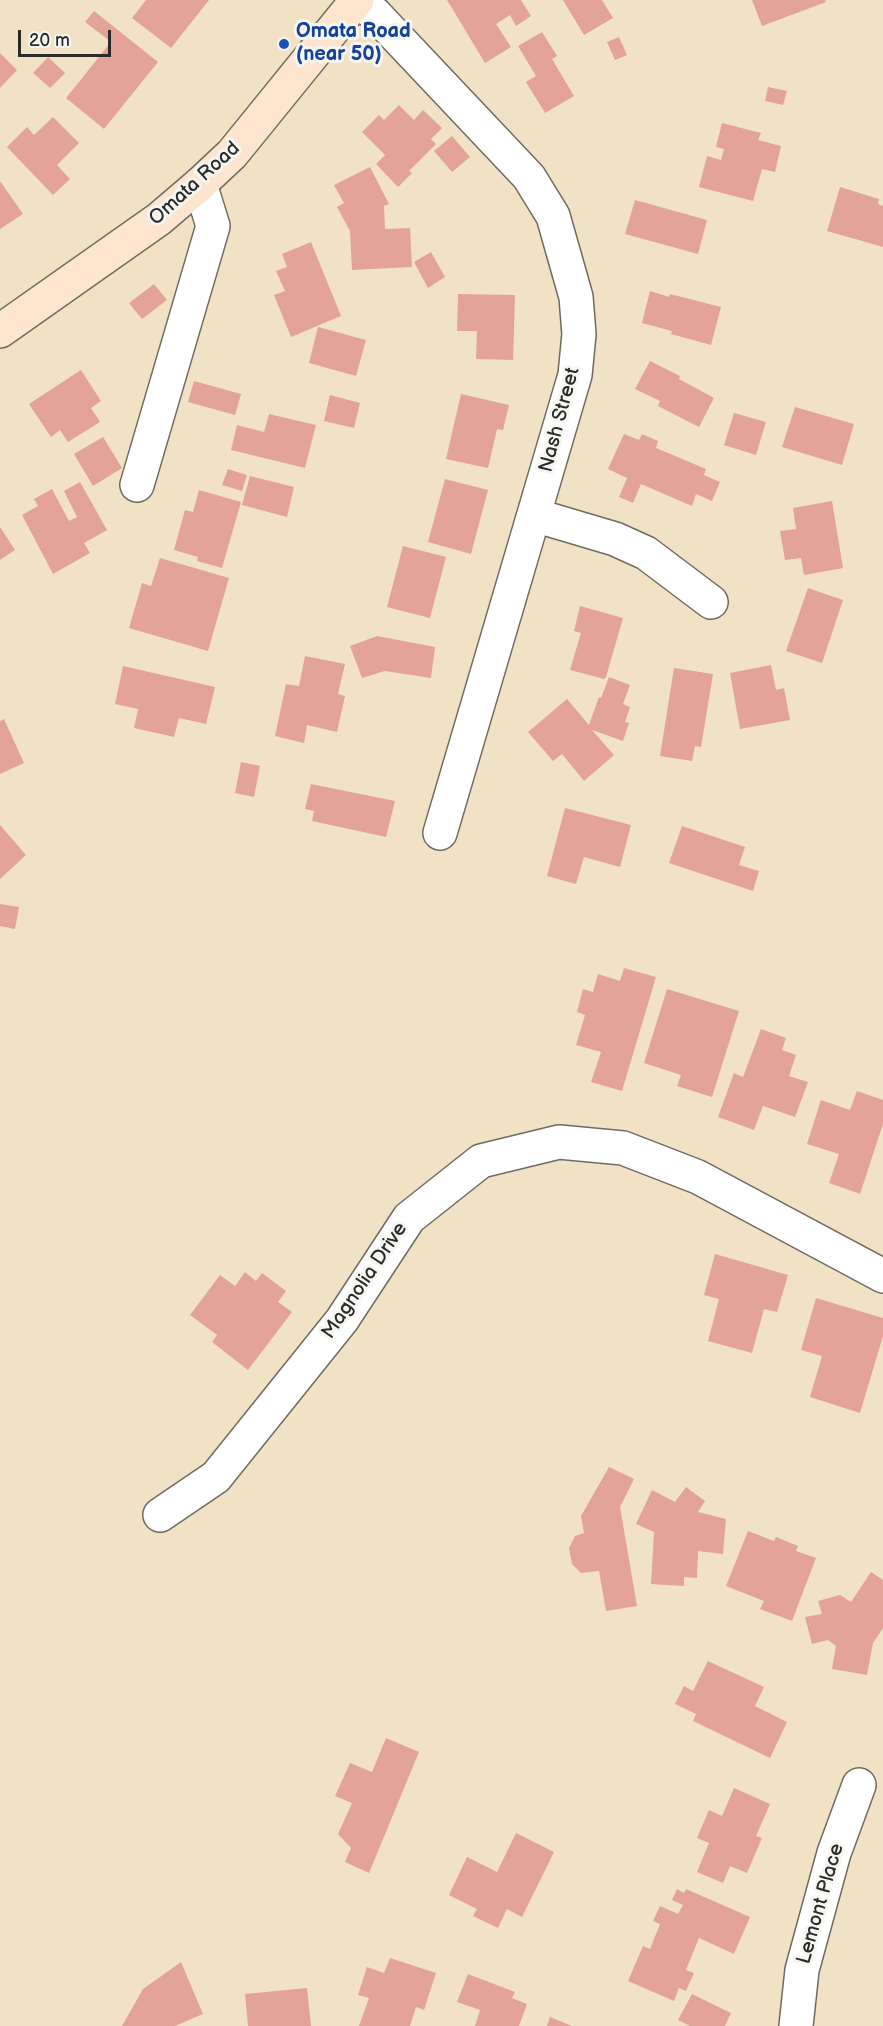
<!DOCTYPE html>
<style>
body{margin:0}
#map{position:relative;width:883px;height:2026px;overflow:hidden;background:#f1e2c6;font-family:"Balsamiq Sans",sans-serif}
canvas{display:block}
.scale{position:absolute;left:18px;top:30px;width:93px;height:27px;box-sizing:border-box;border:3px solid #2b2b2b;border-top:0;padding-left:8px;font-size:18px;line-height:21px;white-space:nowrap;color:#2b2b2b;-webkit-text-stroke:4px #f6f6f2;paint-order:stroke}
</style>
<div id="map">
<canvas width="883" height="2026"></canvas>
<div class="scale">20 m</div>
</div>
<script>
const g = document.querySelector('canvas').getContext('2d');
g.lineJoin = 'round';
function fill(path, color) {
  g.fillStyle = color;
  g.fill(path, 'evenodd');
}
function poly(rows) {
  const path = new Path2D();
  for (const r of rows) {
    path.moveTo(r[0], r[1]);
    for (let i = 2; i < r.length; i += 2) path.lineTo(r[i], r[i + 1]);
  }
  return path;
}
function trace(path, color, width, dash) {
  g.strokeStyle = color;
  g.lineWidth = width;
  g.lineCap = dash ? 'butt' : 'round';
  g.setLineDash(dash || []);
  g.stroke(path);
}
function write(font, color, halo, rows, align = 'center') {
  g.font = font + ' "Balsamiq Sans",sans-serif';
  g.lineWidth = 6;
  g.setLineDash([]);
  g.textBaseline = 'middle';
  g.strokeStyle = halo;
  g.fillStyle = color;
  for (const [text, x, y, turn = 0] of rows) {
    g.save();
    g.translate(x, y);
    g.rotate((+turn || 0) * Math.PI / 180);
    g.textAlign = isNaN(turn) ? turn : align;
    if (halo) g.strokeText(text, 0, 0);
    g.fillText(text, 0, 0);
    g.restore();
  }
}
const building = poly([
 [146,0,209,0,171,48,132,18],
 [447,0,521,0,531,16,516,26,510,15,496,24,511,47,485,63],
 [563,0,602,0,613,18,584,35],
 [752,0,825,0,826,2,762,26],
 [94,11,158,62,104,129,66,98,111,42,85,22],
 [542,32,557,56,552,59,574,96,545,113,526,82,536,76,518,46],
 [619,37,627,55,615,60,607,42],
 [0,53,17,70,0,88],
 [48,57,65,73,50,88,33,73],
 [768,87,787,91,783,105,765,101],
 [399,105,414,120,423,110,442,128,431,139,436,144,409,171,412,173,398,187,376,164,385,155,362,132,379,115,384,120],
 [53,117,79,143,57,165,70,179,53,195,7,147,27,127,34,135],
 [722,123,761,133,758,140,781,146,775,172,762,169,753,201,699,187,707,156,721,160,724,149,716,147],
 [452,136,470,157,452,172,434,151],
 [370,167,389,204,384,206,385,229,410,228,412,267,352,270,350,231,337,207,344,203,334,185],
 [0,181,23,214,0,229],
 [840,187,879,199,878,204,883,206,883,247,827,231],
 [635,200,707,220,698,254,625,234],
 [311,242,341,316,291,337,274,295,285,291,276,271,287,267,282,254],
 [431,252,445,277,428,288,414,262],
 [154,284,167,300,142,319,129,303],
 [650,291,669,297,670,294,721,307,711,345,671,334,672,331,642,323],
 [458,294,515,295,513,360,476,359,477,331,457,331],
 [318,327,366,340,356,376,309,363],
 [650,361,680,376,679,379,714,398,699,427,658,406,660,401,635,389],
 [81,370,101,401,91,408,100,422,68,442,60,430,51,437,29,404],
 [194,381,241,394,235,415,188,402],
 [461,394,509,405,503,430,497,429,488,468,446,459],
 [330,395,360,403,354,428,324,421],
 [795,407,854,424,842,465,782,447],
 [734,413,766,422,756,455,724,445],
 [269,414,316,425,305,468,231,450,237,425,264,432],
 [624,434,639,440,642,434,658,441,656,448,706,469,704,475,720,482,712,501,696,494,692,506,641,484,633,503,619,497,627,478,608,469],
 [103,437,122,468,93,486,74,454],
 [228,469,247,475,242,491,222,485],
 [250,476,294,487,287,517,242,505],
 [445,479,488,490,471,554,428,542],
 [80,482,107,530,84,543,90,553,53,574,22,515,38,506,34,499,52,489,69,521,77,517,64,491],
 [199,490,241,502,222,568,197,561,198,557,174,550,185,510,193,512],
 [832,501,843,568,804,575,801,558,785,560,780,531,796,529,793,508],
 [0,527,15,550,0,560],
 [403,546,446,557,430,618,387,607],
 [160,558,229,578,208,651,129,628,142,583,151,586],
 [808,588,843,600,822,663,786,651],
 [580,606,623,618,606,677,604,679,570,670,581,633,574,631],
 [377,636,435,647,431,678,385,671,362,678,350,646],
 [305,656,345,664,338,694,345,696,337,732,307,725,304,743,275,736,286,684,299,686],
 [771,665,776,690,784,688,790,720,740,729,730,673],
 [123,666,215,687,206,724,179,718,174,737,134,728,138,709,115,704],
 [674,668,713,674,701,747,695,746,692,761,660,756],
 [609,677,630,685,623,704,630,707,625,722,629,723,623,741,592,730,614,755,584,781,562,754,553,761,528,732,567,699,589,725,599,697,601,698],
 [4,719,24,763,0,774,0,721],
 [241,762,260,766,254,797,235,793],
 [311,784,395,801,386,837,312,821,314,811,305,809],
 [565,808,631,825,620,867,584,857,576,884,547,876],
 [0,825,26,855,0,879],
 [682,826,745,847,739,865,759,871,753,891,669,863],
 [0,904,19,907,15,929,0,926],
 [624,968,656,977,622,1091,591,1082,601,1052,576,1045,585,1015,577,1012,583,989,593,992,598,974,620,981],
 [667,989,739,1011,712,1097,677,1086,681,1075,644,1063],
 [761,1029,786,1038,782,1050,796,1055,789,1076,808,1082,795,1117,763,1106,754,1130,718,1117,734,1073,743,1077],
 [857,1091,883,1100,883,1124,860,1194,829,1183,839,1154,807,1144,821,1100,850,1110],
 [715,1254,788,1275,777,1312,764,1309,752,1353,708,1341,719,1299,704,1295],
 [245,1272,256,1281,262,1273,286,1291,278,1302,292,1312,248,1370,212,1342,217,1335,190,1315,220,1275,235,1286],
 [816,1298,883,1318,883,1336,860,1413,810,1397,822,1356,801,1350],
 [609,1467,634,1479,620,1507,637,1606,606,1611,599,1571,581,1573,572,1564,569,1548,575,1536,584,1533,581,1516],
 [686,1487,705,1501,698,1512,726,1519,723,1554,698,1551,697,1578,684,1577,684,1586,651,1584,654,1532,636,1524,652,1490,675,1502],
 [748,1531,774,1541,776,1537,798,1546,796,1551,816,1558,792,1621,760,1609,764,1601,726,1586],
 [871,1572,883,1580,883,1628,873,1643,867,1675,832,1669,836,1646,828,1640,812,1644,805,1617,822,1614,818,1601,840,1595,851,1602],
 [708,1661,764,1687,755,1706,787,1722,770,1758,693,1721,696,1714,675,1704,684,1686,693,1691],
 [386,1738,419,1752,369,1873,345,1862,351,1848,338,1834,352,1803,335,1796,350,1763,372,1772],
 [734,1788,770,1804,756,1836,762,1838,747,1873,730,1866,723,1883,697,1872,709,1843,697,1838,709,1810,722,1816],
 [516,1833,554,1852,522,1917,507,1909,498,1928,473,1916,477,1909,449,1895,467,1857,497,1872],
 [677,1889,684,1893,686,1889,750,1917,734,1954,699,1938,686,1970,694,1973,686,1991,679,1988,674,2001,628,1981,643,1946,650,1949,660,1924,653,1921,660,1906,678,1914,683,1905,672,1900],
 [390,1958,436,1973,424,2010,416,2007,410,2026,359,2026,369,1998,358,1995,367,1967,384,1973],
 [181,1962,203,2014,175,2026,122,2026,143,1989],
 [468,1974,515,1992,512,1998,527,2004,519,2026,475,2026,480,2010,457,2002],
 [307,1988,311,2026,248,2026,245,1994],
 [692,1994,731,2013,725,2026,690,2026,678,2020],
 [550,2017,572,2026,547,2026]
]);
const minor = poly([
 [356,0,375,14,529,177,553,216,576,297,579,334,575,375,440,833],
 [137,485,213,226,200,184],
 [534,515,615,539,646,553,711,602],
 [160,1515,216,1477,342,1320,409,1218,481,1161,559,1142,623,1148,698,1177,883,1276],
 [796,2026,802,1970,834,1853,859,1785]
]);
const secondary = poly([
 [0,331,159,219,200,184,232,154,357,0]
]);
const markers = [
 [284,44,6,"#1a4fb4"]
];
const transitNames = [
 ["Omata Road",296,32],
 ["(near 50)",296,55]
];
const streetNames = [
 ["Omata Road",195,184,-42],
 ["Nash Street",560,420,-75],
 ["Magnolia Drive",365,1281,-56],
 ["Lemont Place",821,1904,-74]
];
fill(building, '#e3a398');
trace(minor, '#706b61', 36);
trace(secondary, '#706b61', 36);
trace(minor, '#fff', 33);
trace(secondary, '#fde5d0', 33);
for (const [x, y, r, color] of markers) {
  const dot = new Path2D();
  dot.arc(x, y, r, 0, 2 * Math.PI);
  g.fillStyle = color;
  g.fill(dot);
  trace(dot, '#f6f6f2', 2);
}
write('bold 20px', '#164399', '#f6f6f2', transitNames, 'left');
write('20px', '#2b2b2b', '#f6f6f2', streetNames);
</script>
